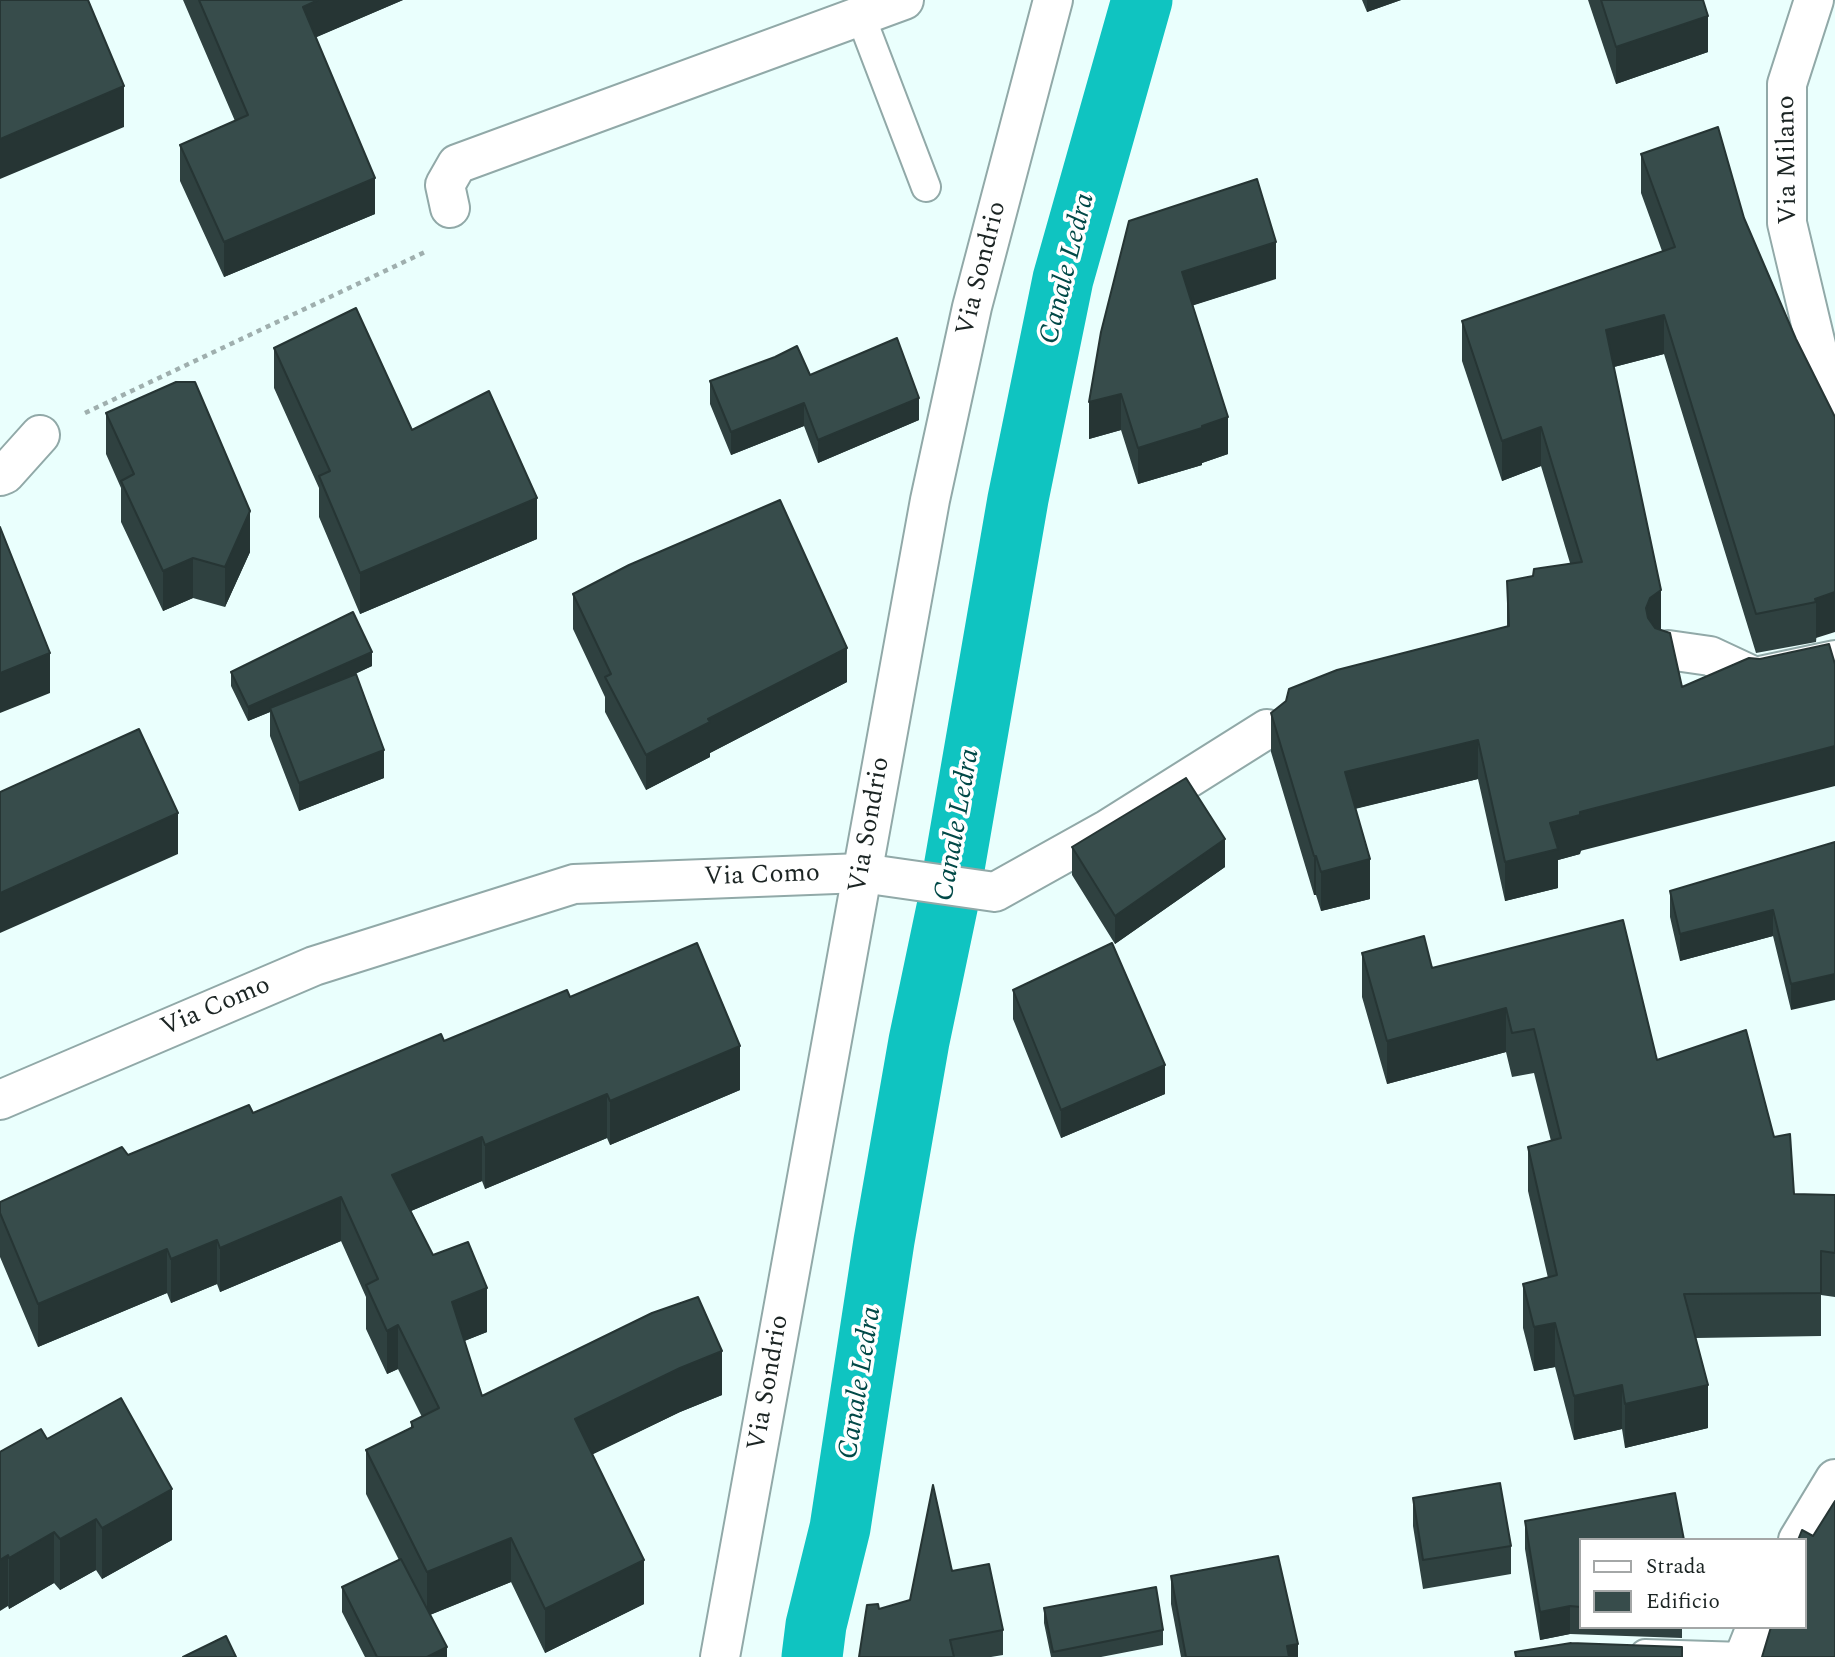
<!DOCTYPE html>
<style>
body{margin:0}
#map{position:relative;width:1835px;height:1657px;overflow:hidden;background:#eafffd;font-family:Spectral,serif}
canvas{display:block}
.legend{position:absolute;left:1579px;top:1538px;width:228px;height:91px;box-sizing:border-box;background:#fff;border:2px solid #a4a7a7;margin:0;padding:9px 12px;list-style:none;font-size:21px;color:#1b2423}
.legend li{display:flex;align-items:center;gap:14px;height:35px}
.legend b{width:35px;border:2px solid #a4a7a7}
</style>
<div id="map">
<canvas width="1835" height="1657"></canvas>
<ul class="legend">
<li><b style="height:9px;background:#fff"></b>Strada</li>
<li><b style="height:19px;background:#374c4b"></b>Edificio</li>
</ul>
</div>
<script>
const g = document.querySelector('canvas').getContext('2d');
g.lineJoin = 'round';
function poly(rows) {
  const path = new Path2D();
  for (const r of rows) {
    path.moveTo(r[0], r[1]);
    for (let i = 2; i < r.length; i += 2) path.lineTo(r[i], r[i + 1]);
  }
  return path;
}
function trace(path, color, width, dash) {
  g.strokeStyle = color;
  g.lineWidth = width;
  g.lineCap = dash ? 'butt' : 'round';
  g.setLineDash(dash || []);
  g.stroke(path);
}
function fill(path, color) {
  g.fillStyle = color;
  g.fill(path, 'evenodd');
}
function write(font, color, halo, rows, align = 'center') {
  g.font = font + ' Spectral,serif';
  g.lineWidth = 7;
  g.setLineDash([]);
  g.textBaseline = 'middle';
  g.strokeStyle = halo;
  g.fillStyle = color;
  for (const [text, x, y, turn = 0] of rows) {
    g.save();
    g.translate(x, y);
    g.rotate((+turn || 0) * Math.PI / 180);
    g.textAlign = isNaN(turn) ? turn : align;
    if (halo) g.strokeText(text, 0, 0);
    g.fillText(text, 0, 0);
    g.restore();
  }
}
const canal = poly([
 [812,1657,816,1625,840,1528,884,1241,919,1041,948,903,1018,499,1063,279,1142,0]
]);
const path = poly([
 [85,413,425,252]
]);
const service = poly([
 [861,17,926,187],
 [1645,1654,1744,1657]
]);
const minor = poly([
 [1814,0,1787,84,1787,223,1821,366,1835,402],
 [450,208,445,185,457,164,904,0],
 [0,476,5,474,40,435],
 [1668,650,1710,656,1755,677,1835,660],
 [0,1100,314,966,574,884,862,873,995,892,1108,829,1267,729],
 [1798,1540,1835,1479],
 [1744,1657,1756,1627]
]);
const tertiary = poly([
 [720,1657,930,500,972,307,1053,0]
]);
const wall = poly([
 [183,0,403,0,316,37,375,214,224,277,180,181,180,145,235,121],
 [1362,0,1401,0,1367,12],
 [1588,0,1703,0,1708,52,1616,84],
 [1641,154,1744,218,1796,339,1835,417,1816,642,1756,653,1664,354,1614,367,1661,629,1580,854,1558,860,1558,888,1505,901,1478,779,1355,809,1370,899,1321,911,1316,895,1314,895,1271,752,1271,713,1507,626,1507,581,1533,576,1570,563,1541,466,1502,481,1462,361,1462,321,1662,251,1641,193],
 [1276,279,1193,305,1228,454,1202,463,1202,465,1138,484,1121,430,1089,439,1101,332],
 [274,348,412,430,537,539,360,614,319,517,319,488,274,388],
 [810,375,919,420,818,463,804,426,731,455,710,404,710,381],
 [106,413,250,552,225,607,193,598,163,611,121,522,121,488,106,454],
 [573,594,847,682,710,753,710,757,646,790,605,712,605,697,573,629],
 [372,666,347,678,384,778,299,811,270,736,270,712,248,721,231,686,231,672],
 [1835,842,1791,1010,1773,936,1680,961,1670,917,1670,891],
 [1072,847,1225,867,1115,944,1072,875],
 [1362,953,1432,968,1657,1060,1774,1137,1794,1194,1835,1195,1835,1297,1821,1295,1821,1336,1696,1338,1708,1428,1625,1448,1622,1429,1574,1440,1555,1367,1534,1371,1523,1328,1523,1284,1548,1278,1528,1191,1528,1147,1551,1141,1534,1073,1512,1077,1506,1052,1387,1084,1362,997],
 [1013,990,1165,1094,1061,1138,1013,1019],
 [570,997,740,1090,610,1145,607,1138,485,1189,482,1181,411,1211,433,1255,487,1332,464,1341,482,1396,722,1395,680,1412,592,1454,644,1604,545,1653,511,1582,430,1615,447,1657,365,1657,342,1612,342,1587,399,1560,366,1494,366,1450,411,1428,411,1422,422,1417,398,1369,387,1374,366,1329,366,1297,341,1241,220,1292,217,1284,171,1303,167,1293,38,1347,0,1257,0,1202,128,1155,253,1113,444,1041],
 [47,1439,172,1540,102,1579,96,1570,60,1590,54,1583,9,1609,8,1606,0,1452],
 [1413,1498,1511,1546,1511,1574,1423,1589,1413,1526],
 [1525,1521,1581,1540,1581,1627,1682,1627,1682,1638,1570,1634,1540,1640,1525,1549],
 [952,1571,1003,1630,1003,1655,991,1657,859,1657,879,1609,910,1600],
 [1171,1576,1298,1657,1181,1657,1171,1604],
 [1044,1608,1163,1630,1163,1645,1101,1657,1051,1657,1044,1623]
]);
const shadedWall = poly([
 [318,0,403,0,303,43,303,7],
 [1367,0,1401,0,1367,12],
 [1708,16,1708,52,1616,84,1616,47],
 [124,86,124,127,0,179,0,139],
 [375,178,375,214,224,277,224,242],
 [1276,242,1276,279,1182,309,1182,272],
 [1664,315,1664,354,1606,369,1606,330],
 [1121,394,1121,430,1089,439,1089,402],
 [919,398,919,420,818,463,818,440],
 [804,403,804,426,731,455,731,432],
 [1228,417,1228,454,1202,463,1202,465,1138,484,1138,448],
 [1541,427,1541,466,1502,481,1502,441],
 [537,498,537,539,360,614,360,573],
 [250,511,250,552,225,607,225,567],
 [193,558,193,598,163,611,163,571],
 [1661,590,1661,629,1650,637,1646,608,1650,598],
 [1835,592,1835,632,1816,638,1816,602,1815,599],
 [847,648,847,682,710,753,710,757,646,790,646,755,708,719],
 [372,652,372,666,271,711,270,708,270,712,248,721,248,707],
 [50,653,50,693,0,713,0,673],
 [1478,740,1478,779,1345,811,1345,772],
 [1835,746,1835,786,1580,851,1580,854,1558,860,1558,888,1505,901,1505,862,1550,823,1580,812],
 [384,750,384,778,299,811,299,783],
 [178,813,178,854,0,933,0,893],
 [1225,839,1225,867,1115,944,1115,916],
 [1314,856,1316,856,1316,895,1314,895],
 [1370,859,1370,899,1321,911,1321,872],
 [1773,910,1773,936,1680,961,1680,934],
 [1835,974,1835,1000,1791,1010,1791,984],
 [1506,1008,1506,1052,1387,1084,1387,1041],
 [740,1046,740,1090,610,1145,610,1101],
 [1165,1065,1165,1094,1061,1138,1061,1110],
 [607,1094,607,1138,485,1189,485,1145],
 [482,1137,482,1181,392,1219,392,1175],
 [341,1197,341,1241,220,1292,220,1248],
 [217,1240,217,1284,171,1303,171,1259],
 [167,1249,167,1293,38,1347,38,1304],
 [487,1288,487,1332,452,1346,452,1302],
 [1555,1323,1555,1367,1534,1371,1534,1327],
 [398,1325,398,1369,387,1374,387,1331],
 [722,1351,722,1395,680,1412,575,1463,575,1419,680,1368],
 [1622,1385,1622,1429,1574,1440,1574,1396],
 [1708,1385,1708,1428,1625,1448,1625,1404],
 [172,1489,172,1540,102,1579,102,1528],
 [96,1519,96,1570,60,1590,60,1539],
 [54,1532,54,1583,9,1609,9,1558],
 [511,1538,511,1582,427,1616,427,1572],
 [8,1555,8,1606,0,1611,0,1560],
 [644,1560,644,1604,545,1653,545,1609],
 [1570,1606,1570,1634,1540,1640,1540,1612],
 [1298,1644,1298,1657,1287,1657,1287,1646],
 [447,1647,447,1657,427,1657]
]);
const building = poly([
 [0,0,88,0,124,86,0,139,0,0],
 [199,0,318,0,303,7,375,178,224,242,180,145,248,115,199,0],
 [1601,0,1703,0,1708,16,1616,47,1601,0],
 [1718,127,1744,218,1796,339,1835,417,1835,592,1815,599,1816,602,1756,614,1664,315,1606,330,1661,590,1650,598,1646,608,1648,618,1655,628,1670,633,1682,687,1749,658,1760,659,1829,644,1835,664,1835,746,1580,812,1580,815,1550,823,1558,849,1505,862,1478,740,1345,772,1370,859,1321,872,1316,856,1314,856,1271,713,1286,701,1289,689,1337,670,1509,626,1507,581,1533,576,1534,569,1582,562,1541,427,1502,441,1462,321,1675,247,1641,154,1718,127],
 [1257,179,1276,242,1182,272,1228,417,1202,426,1202,428,1138,448,1121,394,1089,402,1101,332,1129,221,1257,179],
 [356,308,412,430,489,391,537,498,360,573,319,476,330,471,274,348,356,308],
 [897,338,919,398,818,440,804,403,731,432,710,381,775,357,797,346,810,375,897,338],
 [176,382,195,382,250,511,225,567,193,558,163,571,121,481,134,474,106,413,176,382],
 [780,500,847,648,708,719,710,722,646,755,605,677,611,674,573,594,629,565,780,500],
 [0,527,50,653,0,673,0,527],
 [353,612,372,652,248,707,231,672,353,612],
 [356,674,384,750,299,783,270,708,356,674],
 [139,729,178,813,0,893,0,792,139,729],
 [1186,778,1225,839,1115,916,1072,847,1186,778],
 [1835,842,1835,974,1791,984,1773,910,1680,934,1670,891,1835,842],
 [1623,920,1657,1060,1746,1030,1774,1137,1790,1134,1794,1194,1835,1195,1835,1253,1821,1251,1821,1293,1684,1294,1708,1385,1625,1404,1622,1385,1574,1396,1555,1323,1534,1327,1523,1284,1557,1275,1528,1147,1561,1138,1534,1029,1512,1033,1506,1008,1387,1041,1362,953,1424,936,1432,968,1623,920],
 [697,943,740,1046,610,1101,607,1094,485,1145,482,1137,392,1175,433,1255,468,1242,487,1288,452,1302,482,1396,652,1313,698,1297,722,1351,680,1368,575,1419,644,1560,545,1609,511,1538,427,1572,366,1450,413,1427,411,1422,439,1408,398,1325,387,1331,366,1285,378,1279,341,1197,220,1248,217,1240,171,1259,167,1249,38,1304,0,1213,0,1202,122,1147,128,1155,249,1105,253,1113,441,1034,444,1041,567,990,570,997,697,943],
 [1112,943,1165,1065,1061,1110,1013,990,1112,943],
 [121,1398,172,1489,102,1528,96,1519,60,1539,54,1532,9,1558,8,1555,0,1560,0,1452,41,1429,47,1439,121,1398],
 [1500,1483,1511,1546,1423,1560,1413,1498,1500,1483],
 [933,1485,952,1571,989,1564,1003,1630,950,1640,954,1657,859,1657,867,1605,878,1604,879,1609,910,1600,933,1485],
 [1675,1493,1684,1540,1581,1540,1581,1607,1570,1606,1540,1612,1525,1521,1675,1493],
 [1835,1501,1835,1657,1762,1657,1771,1627,1805,1627,1805,1540,1798,1540,1802,1530,1813,1536,1835,1501],
 [1278,1556,1298,1644,1287,1646,1289,1657,1186,1657,1171,1576,1278,1556],
 [401,1559,447,1647,427,1657,377,1657,342,1587,401,1559],
 [1156,1587,1163,1630,1053,1652,1044,1608,1156,1587],
 [226,1636,236,1657,183,1657,226,1636],
 [1571,1643,1682,1647,1682,1657,1516,1657,1515,1652,1571,1643]
]);
const streetNames = [
 ["Via Milano",1789,160,-91],
 ["Via Sondrio",983,269,-76],
 ["Via Sondrio",871,825,-80],
 ["Via Como",762,877,-2],
 ["Via Como",216,1008,-23],
 ["Via Sondrio",770,1383,-80]
];
const waterNames = [
 ["Canale Ledra",1069,269,-76],
 ["Canale Ledra",959,825,-80],
 ["Canale Ledra",862,1383,-81]
];
trace(canal, '#0fc4c1', 61);
trace(service, '#91a9a8', 32);
trace(minor, '#91a9a8', 42);
trace(tertiary, '#91a9a8', 42);
trace(path, '#9fafae', 4.5, [5, 5]);
trace(service, '#fff', 28);
trace(minor, '#fff', 38);
trace(tertiary, '#fff', 38);
fill(wall, '#2f4140');
fill(shadedWall, '#263534');
fill(building, '#374c4b');
trace(building, '#263534', 2);
write('26px', '#1b2423', '#fff', streetNames);
write('italic 28px', '#014947', '#fff', waterNames);
</script>
